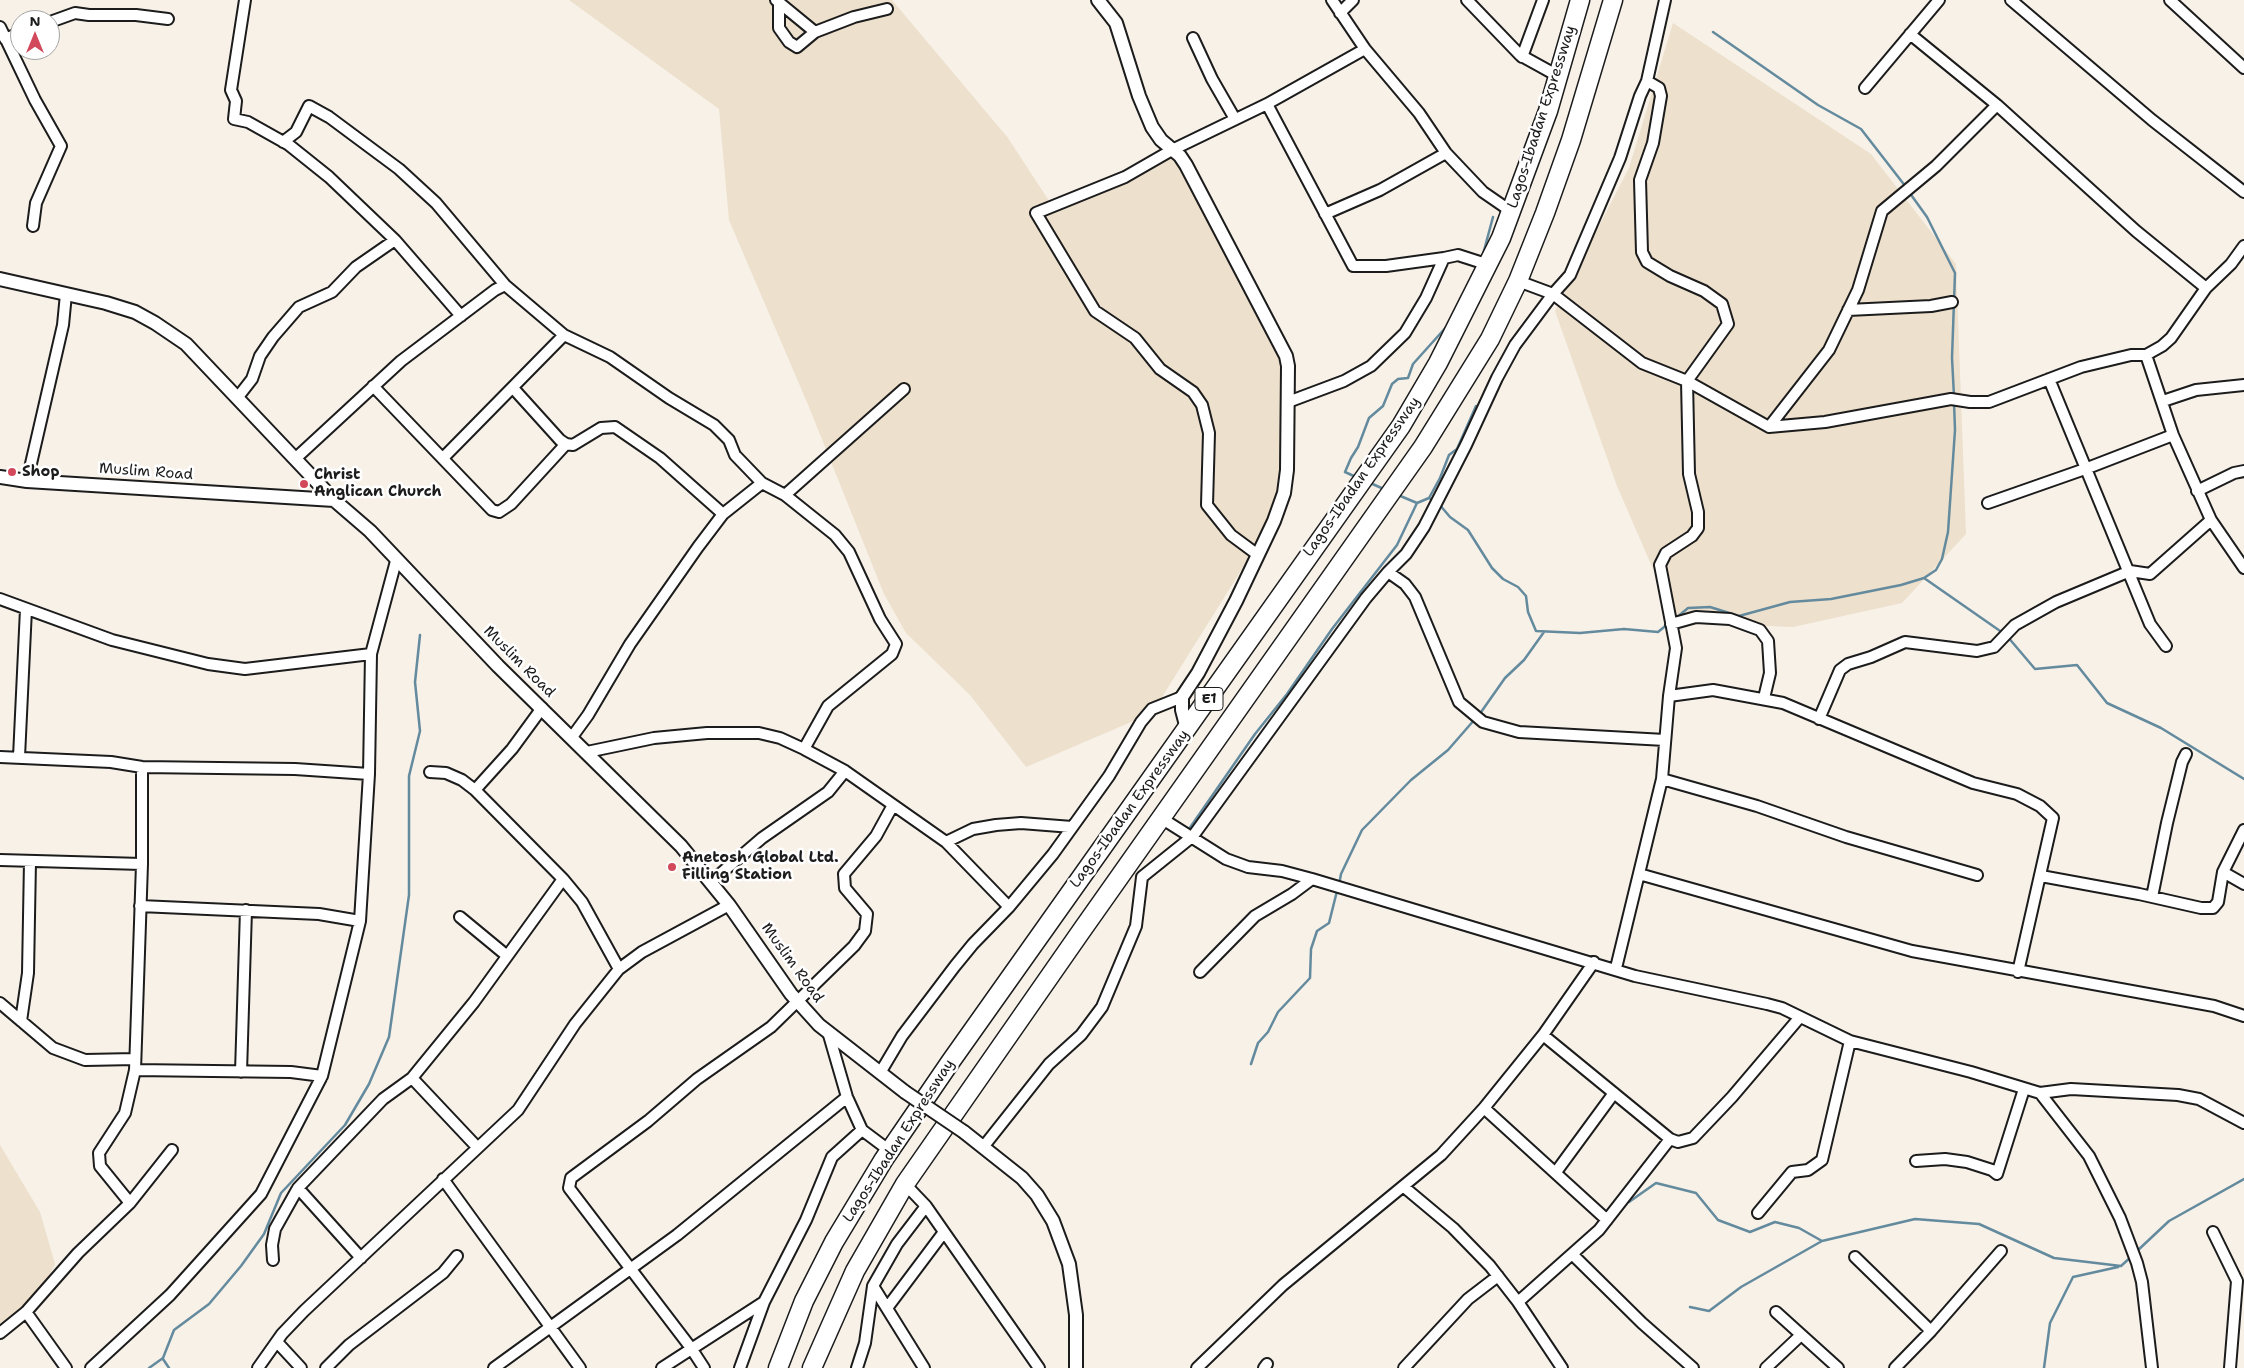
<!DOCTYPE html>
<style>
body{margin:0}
#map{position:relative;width:2244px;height:1368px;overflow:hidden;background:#f7f1e8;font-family:"Shantell Sans",sans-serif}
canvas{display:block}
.north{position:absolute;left:10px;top:10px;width:50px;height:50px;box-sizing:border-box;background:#fff;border:1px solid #a4a4a4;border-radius:50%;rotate:0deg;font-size:14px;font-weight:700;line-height:20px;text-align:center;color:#1c1c1c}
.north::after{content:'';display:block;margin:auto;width:18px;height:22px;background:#d1495b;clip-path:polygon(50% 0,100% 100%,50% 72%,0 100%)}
</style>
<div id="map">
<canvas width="2244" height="1368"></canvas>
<div class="north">N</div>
</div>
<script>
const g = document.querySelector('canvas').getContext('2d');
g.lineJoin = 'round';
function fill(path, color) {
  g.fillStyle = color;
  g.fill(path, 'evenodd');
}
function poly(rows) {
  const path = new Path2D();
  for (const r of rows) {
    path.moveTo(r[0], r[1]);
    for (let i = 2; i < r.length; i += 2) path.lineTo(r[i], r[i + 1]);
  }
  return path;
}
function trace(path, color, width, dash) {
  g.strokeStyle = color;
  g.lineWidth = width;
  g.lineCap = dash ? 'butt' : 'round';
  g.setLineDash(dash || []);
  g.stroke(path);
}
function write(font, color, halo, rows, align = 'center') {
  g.font = font + ' "Shantell Sans",sans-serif';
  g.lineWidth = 5;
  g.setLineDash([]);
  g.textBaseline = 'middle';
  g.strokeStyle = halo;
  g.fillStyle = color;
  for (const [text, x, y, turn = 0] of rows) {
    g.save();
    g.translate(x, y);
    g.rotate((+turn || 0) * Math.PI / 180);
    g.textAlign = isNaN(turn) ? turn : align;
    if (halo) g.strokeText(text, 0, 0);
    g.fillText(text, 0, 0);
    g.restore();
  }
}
const built = poly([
 [569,0,892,0,1008,138,1055,210,1173,157,1288,370,1280,508,1152,713,1026,767,970,695,906,633,884,594,809,407,729,220,719,109],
 [1673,23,1871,154,1956,264,1966,534,1902,603,1793,627,1676,622,1617,486,1555,311,1629,168],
 [0,1145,40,1212,55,1264,36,1302,0,1334]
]);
const stream = poly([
 [1713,32,1818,105,1861,129,1906,187],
 [1909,192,1927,217,1955,273,1952,358,1954,396],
 [1482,258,1493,217],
 [1356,477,1345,472,1351,458,1358,447,1369,418,1383,406,1392,384,1398,379,1408,378,1413,364,1448,325],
 [1368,482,1386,490],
 [1398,495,1417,503,1429,498,1434,501],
 [1429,498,1440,478,1449,455,1457,449,1476,406],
 [1439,504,1450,517,1468,530,1492,568,1503,579,1518,587,1526,596,1528,612,1536,631,1580,633,1624,629,1658,632,1669,623],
 [1924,578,1936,570,1942,559,1948,532,1955,430,1954,402],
 [1675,619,1688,608,1710,607,1739,616,1790,602,1831,599,1901,585,1924,578,2003,633],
 [2007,636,2035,669,2077,665,2107,703,2161,728,2244,779],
 [1479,715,1505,678,1524,660,1544,632],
 [1189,829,1255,734,1287,694,1332,629,1397,545,1417,503],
 [1339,885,1341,874,1362,830,1411,780,1448,750,1475,719],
 [1251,1064,1258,1043,1268,1032,1278,1012,1310,978,1311,949,1317,931,1329,923,1337,891],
 [1629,1202,1656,1183,1696,1193,1718,1220,1750,1232,1775,1222,1799,1228,1822,1241],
 [2136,1252,2169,1221,2244,1179],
 [1690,1307,1709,1311,1741,1287,1822,1241,1915,1219,1979,1224,2054,1258,2121,1266,2132,1256],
 [163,1359,169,1368],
 [149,1368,163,1358,174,1330,209,1304,241,1266,264,1234,281,1193,345,1125,369,1084,389,1037,409,895,409,776,420,731,415,682,420,635],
 [2044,1368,2050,1323,2073,1277,2118,1267]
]);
const minor = poly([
 [245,0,231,90,236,101,234,119,248,122,289,145,329,177,395,240,461,316],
 [776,0,815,32,854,17,887,9],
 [1332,0,1365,49,1419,113,1446,153,1483,192,1512,212],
 [1467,0,1520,55,1558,76],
 [2011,0,2152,120,2244,192],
 [2170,0,2244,68],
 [779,4,779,28,789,42,797,47,815,32],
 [1340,13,1353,0],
 [50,22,75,13,89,15,136,15,168,19],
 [0,27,35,100,61,146,36,203,33,226],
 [1910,34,1997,105,2136,231,2206,288],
 [1193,38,1212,79,1235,119],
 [5,39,20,33],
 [1522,57,1543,0],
 [1865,88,1939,0],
 [1267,104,1353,266,1386,266,1444,258],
 [283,142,296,132,309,106,329,117,399,169,436,203,505,285,564,335,610,357,669,398,714,425,729,440,735,455,762,483,785,495,835,535,849,552,880,619,896,644,892,654,828,706,804,749],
 [1325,214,1380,190,1446,153],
 [1518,281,1553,294,1642,363,1687,381,1769,427,1825,422,1951,399,1970,402,1989,402,2081,367,2131,355,2146,355,2162,346,2171,338,2206,288,2231,264,2244,246],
 [1848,310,1931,306,1952,302],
 [2146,355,2173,435,2211,520,2244,568],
 [2049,379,2150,624,2166,646],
 [373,386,492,510,499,512,511,504,566,444],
 [513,388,560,440,566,444,573,445,601,428,615,427,660,458,723,514],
 [238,397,252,379,260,356,273,337,299,307,332,292,356,267,395,240],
 [2163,401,2196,390,2244,385],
 [1288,402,1344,381,1371,366,1405,333,1426,298,1444,258,1458,255,1489,265],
 [1769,427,1829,350,1858,290,1882,211,1936,166,1997,105],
 [296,458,401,361,495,290,505,285],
 [443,458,564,335],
 [27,481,63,325,66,294],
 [2197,491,2234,473,2244,471],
 [785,495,904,389],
 [1988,503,2085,469,2173,435],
 [1258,555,1231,535,1207,505,1209,433,1202,405,1193,392,1160,369,1135,338,1095,311,1036,213,1125,177,1172,150,1267,104,1365,49],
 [1388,572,1405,584,1415,597,1459,702,1483,722,1519,732,1665,740],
 [0,599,112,640,208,664,245,669,371,654],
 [1671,624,1696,617,1730,619,1760,630,1768,641,1770,673,1764,698],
 [1669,696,1713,690,1783,703,1973,783,2017,794,2040,806,2053,818,2018,972],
 [1819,719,1840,670,1848,664,1871,657,1905,642,1977,651,1994,647,2015,625,2056,602,2130,571,2150,574,2211,520],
 [572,737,588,715,630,644,698,547,723,514,762,483],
 [587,752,654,738,707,733,759,733,780,738,804,749,845,771,946,842,1009,907],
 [0,757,111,762,142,767,295,769,369,774],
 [19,757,26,609],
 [430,772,446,773,462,780,475,790,563,879,582,902,619,969],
 [1662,779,1757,806,1846,837,1977,875],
 [475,790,512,749,542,708],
 [1161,818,1226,859,1248,867,1282,871,1312,879,1635,976,1767,1004,1782,1008,1850,1041,1971,1072,2040,1093,2089,1156,2120,1218,2137,1263,2142,1282,2152,1368],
 [946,842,973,829,996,825,1021,823,1072,827],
 [0,860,142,864],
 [2223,872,2244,884],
 [1639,874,1912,951,2214,1006,2244,1016],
 [2041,876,2139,894,2201,908,2213,908,2218,902,2223,872,2244,830],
 [712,881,762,838,828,792,845,771],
 [2152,897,2167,823,2182,762,2186,754],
 [140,906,319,914,360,921],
 [460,917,506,955],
 [1616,968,1662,779,1669,696,1676,648,1660,565,1666,553,1692,536,1698,528,1698,512,1689,474,1687,381,1728,324,1722,304,1704,291,1670,276,1647,262,1642,252,1640,180,1653,143,1661,96,1659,88,1647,81],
 [1200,972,1255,916,1292,894,1312,879],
 [0,1003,53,1048,85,1060,135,1059],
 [21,1021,28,973,30,861],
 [829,1035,847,1097,862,1130,890,1151],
 [1543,1035,1670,1139],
 [135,1070,291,1072,322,1076],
 [241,1072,246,910],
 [880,1073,902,1036,955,966,973,944,1009,907,1053,854,1109,776,1141,722,1152,709,1182,697],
 [412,1078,474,1002,563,879],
 [2040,1093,2071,1089,2178,1095,2199,1099,2244,1123],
 [1484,1108,1607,1220],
 [984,1146,1049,1064,1081,1035,1102,1007,1136,926,1142,877,1193,836,1366,598,1388,572,1406,554,1424,527,1466,445,1497,378,1515,345,1553,294,1570,275,1620,158,1640,96,1647,81,1665,0],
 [1916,1161,1945,1159,1967,1162,1992,1170,1997,1174,2024,1089],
 [1556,1172,1614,1093],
 [443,1179,580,1368],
 [905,1184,926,1206,1039,1368],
 [1404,1187,1453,1228,1490,1266,1518,1302,1562,1368],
 [298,1188,361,1258],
 [130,1203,100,1166,99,1153,125,1113,135,1070,142,864,142,767],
 [1758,1213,1792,1172,1808,1170,1822,1160,1850,1041],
 [2213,1232,2237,1281,2230,1368],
 [1572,1254,1642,1323,1693,1368],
 [1855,1257,1931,1331],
 [273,1260,272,1245,275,1229,298,1188,383,1099,412,1078,477,1147],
 [873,1286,924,1368],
 [1518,1302,1599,1230,1670,1139,1678,1142,1693,1138,1732,1097,1800,1017],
 [887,1308,944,1232],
 [26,1312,66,1368],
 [1776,1312,1838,1368],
 [0,1333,26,1312,78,1253,130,1203,172,1150],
 [277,1342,301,1368],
 [91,1368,170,1295,261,1194,322,1076,360,921,369,774,371,654,396,561],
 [258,1368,282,1334,304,1311,518,1110,575,1024,619,969,642,952,729,905],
 [326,1368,349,1345,443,1273,457,1256],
 [494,1368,677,1235,847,1097],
 [662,1368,764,1302],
 [704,1368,691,1348,569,1188,571,1178,648,1121,697,1079,771,1027,854,946,865,931,867,914,845,888,844,874,876,836,893,805],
 [740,1368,764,1302,806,1220,832,1157,862,1130],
 [857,1368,865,1343,873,1286,897,1244,926,1206],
 [1197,1368,1283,1285,1441,1155,1484,1108,1543,1035,1594,962],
 [1264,1368,1267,1364],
 [1404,1368,1468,1299,1498,1276],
 [1766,1368,1801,1335],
 [1895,1368,1931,1331,2001,1251]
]);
const tertiary = poly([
 [1098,0,1116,23,1139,96,1152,127,1161,140,1180,156,1186,165,1286,356,1288,366,1287,470,1284,493,1274,521,1236,601,1198,673,1182,697,1182,710,1187,729],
 [0,279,106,303,135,312,155,323,186,344,334,500],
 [0,477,27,481,334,500,370,531,498,666,681,846,729,905,791,994,819,1025,905,1092],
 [964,1132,1022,1178,1037,1195,1053,1221,1069,1264,1076,1315,1076,1368]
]);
const motorway = poly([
 [778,1368,804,1301,834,1242,884,1159,951,1061,1401,426,1438,363,1501,238,1548,111,1580,0],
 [812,1368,855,1271,905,1184,1082,930,1423,447,1490,339,1518,281,1545,213,1571,140,1613,0]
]);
const tertiaryBridge = poly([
 [905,1092,964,1132]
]);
const markers = [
 [12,472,5,"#d1495b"],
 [304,484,5,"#d1495b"],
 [672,867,5,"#d1495b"]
];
const shields = [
 [1209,699,28]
];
const shieldNames = [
 ["E1",1209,699]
];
const streetNames = [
 ["Lagos-Ibadan Expressway",1542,117,-72],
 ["Muslim Road",146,472,4],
 ["Lagos-Ibadan Expressway",1362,477,-55],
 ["Muslim Road",519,662,45],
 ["Lagos-Ibadan Expressway",1130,809,-54],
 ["Muslim Road",792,963,54],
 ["Lagos-Ibadan Expressway",899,1141,-57]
];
const poiNames = [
 ["Shop",22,472],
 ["Christ",314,475],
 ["Anglican Church",314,492],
 ["Anetosh Global Ltd.",682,858],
 ["Filling Station",682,875]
];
fill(built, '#ede0cc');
trace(stream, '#648a9e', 2.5);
trace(minor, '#1c1c1c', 14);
trace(tertiary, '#1c1c1c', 16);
trace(motorway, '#1c1c1c', 21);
trace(minor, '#fff', 10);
trace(tertiary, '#fff', 12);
trace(motorway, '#fff', 18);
trace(tertiaryBridge, '#1c1c1c', 16, []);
trace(tertiaryBridge, '#fff', 12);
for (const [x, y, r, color] of markers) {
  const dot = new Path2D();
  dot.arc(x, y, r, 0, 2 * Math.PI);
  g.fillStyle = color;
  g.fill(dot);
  trace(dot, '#fff', 2);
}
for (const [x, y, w] of shields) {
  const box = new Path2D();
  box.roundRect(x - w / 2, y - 11.5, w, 23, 4);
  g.fillStyle = '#fff';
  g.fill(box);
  trace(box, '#1c1c1c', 1);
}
write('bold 14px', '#1c1c1c', null, shieldNames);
write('15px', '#1c1c1c', '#fff', streetNames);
write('bold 15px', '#1c1c1c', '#fff', poiNames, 'left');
</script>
